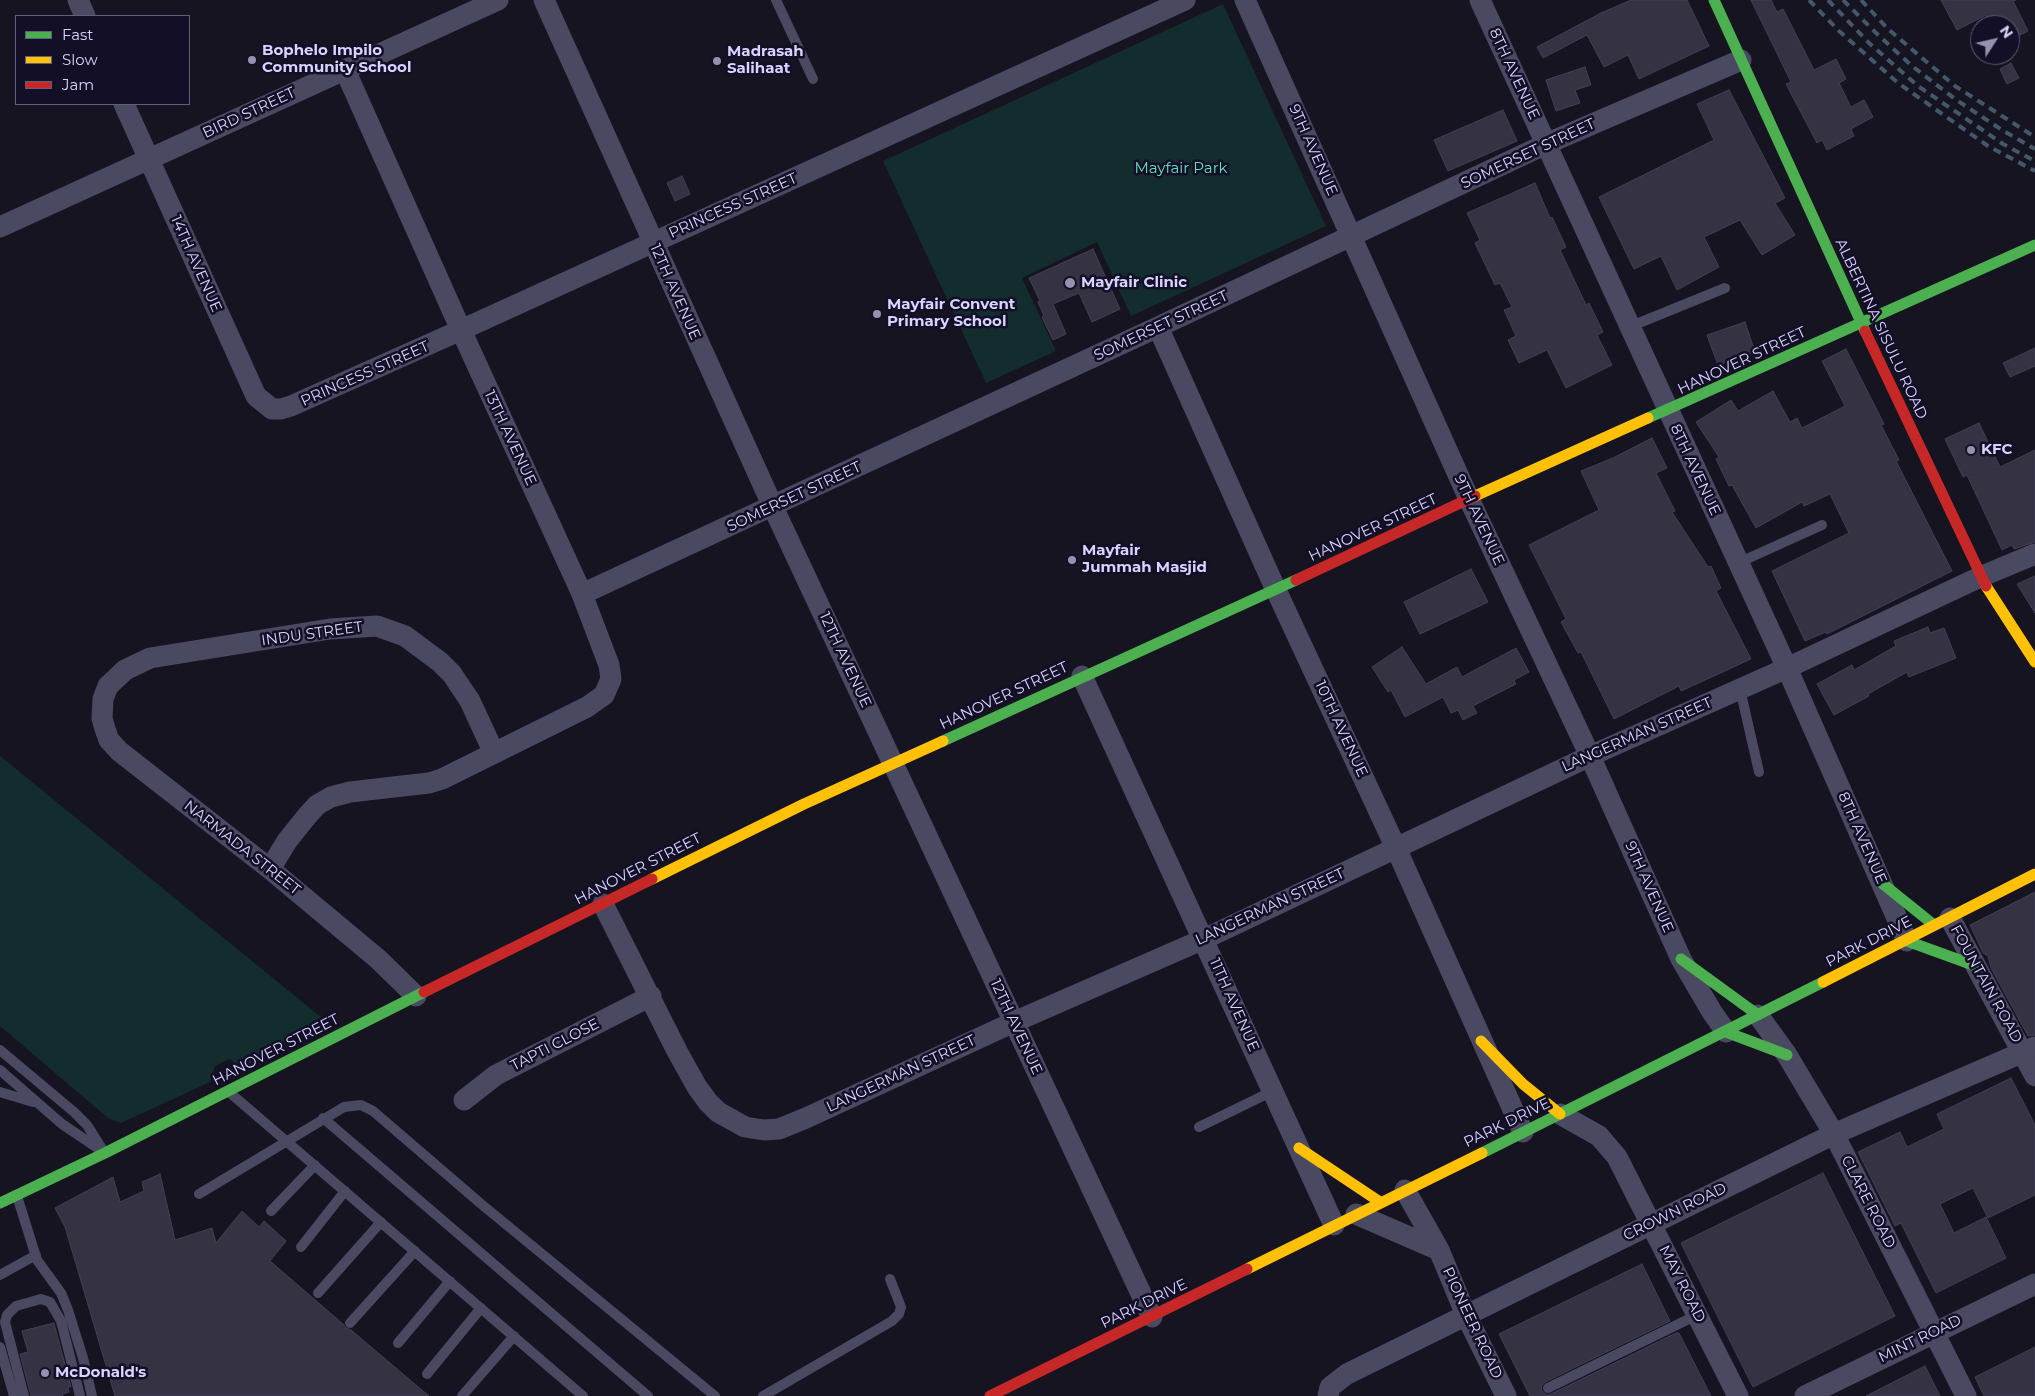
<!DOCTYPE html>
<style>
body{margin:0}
#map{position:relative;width:2035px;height:1396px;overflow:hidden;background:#161421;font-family:Montserrat,sans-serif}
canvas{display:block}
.legend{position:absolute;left:15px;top:15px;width:175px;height:90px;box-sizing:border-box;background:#130f26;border:1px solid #625e7d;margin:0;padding:6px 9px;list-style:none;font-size:15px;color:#d9d4ff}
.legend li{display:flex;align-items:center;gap:10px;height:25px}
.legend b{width:25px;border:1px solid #625e7d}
.north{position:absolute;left:1970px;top:15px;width:50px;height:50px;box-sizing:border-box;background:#130f26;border:1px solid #625e7d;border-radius:50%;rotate:55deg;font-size:14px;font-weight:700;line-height:20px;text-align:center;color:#d9d4ff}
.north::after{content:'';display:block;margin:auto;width:18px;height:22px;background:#9591b1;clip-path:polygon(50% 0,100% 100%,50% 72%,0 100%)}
</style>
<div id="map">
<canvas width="2035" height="1396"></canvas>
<ul class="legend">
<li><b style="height:6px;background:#4caf50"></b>Fast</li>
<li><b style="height:6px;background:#ffc107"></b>Slow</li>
<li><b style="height:6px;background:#c62828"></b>Jam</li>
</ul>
<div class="north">N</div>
</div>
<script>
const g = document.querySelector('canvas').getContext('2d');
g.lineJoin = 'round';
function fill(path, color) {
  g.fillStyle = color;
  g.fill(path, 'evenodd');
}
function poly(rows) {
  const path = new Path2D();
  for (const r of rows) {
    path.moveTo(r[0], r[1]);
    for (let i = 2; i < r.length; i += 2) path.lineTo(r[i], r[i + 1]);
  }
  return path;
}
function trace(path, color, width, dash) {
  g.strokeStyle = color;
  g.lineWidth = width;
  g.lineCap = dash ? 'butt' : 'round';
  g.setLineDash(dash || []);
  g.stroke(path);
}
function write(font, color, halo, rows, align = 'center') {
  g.font = font + ' Montserrat,sans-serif';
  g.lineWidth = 5;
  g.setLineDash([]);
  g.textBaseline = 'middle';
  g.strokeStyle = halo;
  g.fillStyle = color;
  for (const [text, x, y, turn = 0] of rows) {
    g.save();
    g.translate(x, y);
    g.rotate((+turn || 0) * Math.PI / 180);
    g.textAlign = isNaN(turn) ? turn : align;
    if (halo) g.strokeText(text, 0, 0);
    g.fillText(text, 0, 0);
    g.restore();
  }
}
const green = poly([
 [1223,4,1326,226,1131,316,1097,242,1022,278,1056,351,986,383,883,161],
 [0,756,327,1022,242,1067,229,1059,215,1066,210,1082,121,1123,108,1118,0,1026]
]);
const building = poly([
 [1631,0,1687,0,1709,46,1639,79,1628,55,1604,67,1587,35,1543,58,1537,47,1601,13,1631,0],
 [1751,0,1771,0,1777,12,1783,9,1814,70,1836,59,1846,79,1839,83,1851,107,1864,100,1873,117,1851,129,1854,136,1827,150,1822,140,1817,143,1786,84,1791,82,1751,0],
 [1941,0,2016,0,2013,1,2028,31,2010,40,2010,25,1992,25,1986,15,1957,30,1941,0],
 [2011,63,2019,78,2007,84,2000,69,2011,63],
 [1585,67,1591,85,1575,90,1580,103,1556,111,1546,80,1585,67],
 [1729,90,1785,198,1775,203,1795,235,1762,255,1740,220,1704,237,1719,267,1677,290,1661,256,1634,269,1599,197,1714,140,1697,104,1729,90],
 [1503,110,1517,141,1448,171,1434,140,1503,110],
 [682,176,690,194,675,201,667,183,682,176],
 [1535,183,1550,218,1552,217,1566,247,1560,250,1586,305,1589,303,1603,332,1597,335,1612,365,1566,388,1547,350,1519,363,1508,340,1516,336,1504,310,1512,307,1500,283,1495,285,1475,243,1480,240,1467,213,1535,183],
 [1093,249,1120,309,1092,322,1079,293,1053,304,1066,334,1053,340,1042,317,1044,316,1038,302,1040,301,1029,278,1093,249],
 [1745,322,1755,352,1718,365,1707,335,1745,322],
 [2035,348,2035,366,2010,377,2003,363,2035,348],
 [1846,349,1884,424,1881,425,1899,460,1896,461,1952,571,1827,634,1826,632,1805,641,1772,571,1849,533,1830,494,1804,506,1802,502,1756,528,1732,485,1729,486,1716,459,1719,457,1696,422,1731,400,1738,411,1773,391,1790,422,1797,418,1802,428,1845,406,1822,361,1846,349],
 [1979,423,2000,467,2035,450,2035,542,2014,549,2012,545,2002,550,1967,475,1963,477,1945,439,1979,423],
 [1652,438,1667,468,1656,473,1675,511,1672,512,1708,567,1711,566,1721,588,1716,591,1751,659,1681,691,1679,686,1614,719,1581,652,1578,653,1561,622,1566,619,1529,545,1599,510,1581,471,1613,458,1652,438],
 [1471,569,1488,602,1420,634,1404,602,1471,569],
 [2035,576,2035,613,2017,584,2035,576],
 [1928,627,1930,633,1944,628,1956,658,1909,677,1907,672,1868,694,1869,696,1834,715,1817,684,1852,665,1854,670,1896,646,1894,641,1928,627],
 [1402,647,1426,684,1457,667,1462,677,1516,648,1529,672,1514,680,1516,684,1473,706,1477,713,1463,720,1458,710,1451,713,1443,697,1405,717,1391,690,1388,692,1372,667,1402,647],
 [2035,892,2035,1035,2028,1036,1991,968,1988,956,1983,953,1970,925,2035,892],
 [2011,1078,2035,1125,2035,1195,1988,1218,1973,1188,1940,1204,1954,1233,1986,1217,2006,1258,1936,1293,1901,1223,1895,1226,1858,1152,1900,1132,1907,1147,1944,1129,1937,1114,2011,1078],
 [1823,1173,1895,1316,1753,1387,1681,1243,1823,1173],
 [160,1174,175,1240,212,1228,216,1243,242,1211,259,1227,264,1221,286,1241,270,1261,343,1324,346,1328,351,1330,429,1396,115,1396,65,1227,55,1208,113,1177,120,1202,144,1191,142,1182,160,1174],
 [1642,1264,1670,1321,1545,1382,1541,1387,1542,1391,1547,1395,1551,1394,1676,1333,1679,1333,1711,1396,1530,1396,1499,1334,1642,1264],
 [54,1323,71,1387,68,1387,69,1392,62,1394,63,1396,31,1396,20,1354,28,1352,22,1331,54,1323],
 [2035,1347,2035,1396,1984,1396,1975,1377,2035,1347],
 [1925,1366,1940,1396,1866,1396,1925,1366]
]);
const lane = poly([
 [776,0,813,79],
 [1629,327,1725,288],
 [1738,563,1822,525],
 [1740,689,1759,772],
 [0,1050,74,1112,87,1125,104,1152],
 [0,1070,62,1124,102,1151],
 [0,1092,33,1102],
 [229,1092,583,1396],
 [323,1118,648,1396],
 [1199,1127,1273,1091],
 [199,1194,344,1107,361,1105,373,1111,480,1203,715,1396],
 [17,1196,37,1260,61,1293,68,1310,83,1358,92,1396],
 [271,1211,315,1165],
 [301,1247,345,1191],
 [0,1275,36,1255],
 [318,1293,381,1222],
 [350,1323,415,1251],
 [398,1343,450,1281],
 [0,1347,14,1396],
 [427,1374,481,1308],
 [1548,1388,1697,1315],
 [24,1396,5,1322,7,1315,16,1306,41,1299,50,1302,61,1321,80,1396],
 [462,1396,514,1336],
 [763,1396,892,1321,899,1314,901,1307,890,1279]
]);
const street = poly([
 [78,0,85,16],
 [544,0,773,507,1152,1317],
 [1245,0,1469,499,1590,756,1681,959,1712,1012,1726,1032],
 [1480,0,1787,668,1907,941],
 [124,104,256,396,272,409,281,409,291,406,461,330,1185,0],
 [0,227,498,0],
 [1158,327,1276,590,1396,848,1523,1132],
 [582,594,1158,327,1546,144,1741,60],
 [1082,676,1334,1225],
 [270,869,287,841,307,816,317,805,331,797,350,792,429,783,442,779,587,707,604,695,611,679,609,665,582,594,461,330,345,70],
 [603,904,677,1051,697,1087,708,1102,718,1112,745,1127,764,1130,779,1129,806,1118,1014,1022,1204,939,1590,756,1787,668,1980,577,2035,554],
 [1950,918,2035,1076],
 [416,996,378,959,270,869,119,751,109,740,105,729,102,718,103,699,108,686,125,670,150,658,330,629,377,626,405,636,440,662,452,674,470,701,494,753],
 [1758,1015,1787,1055,1834,1134,1966,1396],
 [464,1100,496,1075,651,996],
 [1560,1114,1599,1136,1617,1157,1738,1396],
 [1405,1190,1439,1250,1466,1315,1506,1396],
 [1356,1214,1439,1250],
 [1328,1396,1330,1387,1347,1374,1834,1134,2035,1047],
 [1805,1396,2035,1284]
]);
const fast = poly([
 [1714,0,1865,331],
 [1648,418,2035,245],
 [943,741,1296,580],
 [1883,884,1934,925],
 [1907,941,1976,966],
 [1681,959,1758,1015],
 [1726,1032,1787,1055],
 [1482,1153,1823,982],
 [0,1203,105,1153,424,992]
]);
const slow = poly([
 [1475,496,1648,418],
 [1986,586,2035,662],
 [652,879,804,804,943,741],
 [1823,982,2035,874],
 [1481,1041,1523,1084,1560,1114],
 [1299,1148,1380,1202],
 [1247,1269,1482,1153]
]);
const jam = poly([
 [1865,331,1986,586],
 [1296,580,1475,496],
 [424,992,652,879],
 [990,1396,1247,1269]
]);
const rail = poly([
 [1809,0,1839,31,1898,83,1988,146,2035,171],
 [1828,0,1869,43,1918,86,2003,144,2035,161],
 [1843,0,1875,32,1912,66,1955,99,2002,130,2035,149],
 [1861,0,1888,29,1955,86,2035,137]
]);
const markers = [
 [252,60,5,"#9591b1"],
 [717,61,5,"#9591b1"],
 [1070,283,6,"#9591b1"],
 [877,314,5,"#9591b1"],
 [1971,450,5,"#9591b1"],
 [1072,560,5,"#9591b1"],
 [45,1373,5,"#9591b1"]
];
const poiNames = [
 ["Bophelo Impilo",262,51],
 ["Community School",262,68],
 ["Madrasah",727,52],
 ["Salihaat",727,69],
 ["Mayfair Clinic",1081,283],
 ["Mayfair Convent",887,305],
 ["Primary School",887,322],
 ["KFC",1981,450],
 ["Mayfair",1082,551],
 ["Jummah Masjid",1082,568],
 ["McDonald's",55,1373]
];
const streetNames = [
 ["8TH AVENUE",1514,74,65],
 ["BIRD STREET",249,113,-25],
 ["9TH AVENUE",1313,150,66],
 ["SOMERSET STREET",1528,154,-25],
 ["PRINCESS STREET",733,206,-24],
 ["14TH AVENUE",196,264,66],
 ["12TH AVENUE",675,292,66],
 ["SOMERSET STREET",1161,326,-25],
 ["ALBERTINA SISULU ROAD",1881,329,65],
 ["HANOVER STREET",1742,361,-25],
 ["PRINCESS STREET",365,374,-24],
 ["13TH AVENUE",510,438,65],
 ["8TH AVENUE",1695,470,65],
 ["SOMERSET STREET",794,497,-25],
 ["9TH AVENUE",1479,520,65],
 ["HANOVER STREET",1373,528,-25],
 ["INDU STREET",312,634,-8],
 ["12TH AVENUE",845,660,65],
 ["HANOVER STREET",1004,696,-25],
 ["10TH AVENUE",1341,729,65],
 ["LANGERMAN STREET",1637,735,-24],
 ["8TH AVENUE",1862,838,66],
 ["NARMADA STREET",242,848,38],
 ["HANOVER STREET",638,869,-27],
 ["9TH AVENUE",1649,887,66],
 ["LANGERMAN STREET",1270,907,-25],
 ["PARK DRIVE",1869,942,-27],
 ["FOUNTAIN ROAD",1986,984,61],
 ["11TH AVENUE",1234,1005,66],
 ["12TH AVENUE",1016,1027,65],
 ["TAPTI CLOSE",555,1045,-27],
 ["HANOVER STREET",276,1050,-27],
 ["LANGERMAN STREET",901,1074,-25],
 ["PARK DRIVE",1507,1123,-26],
 ["CLARE ROAD",1868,1202,63],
 ["CROWN ROAD",1675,1212,-26],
 ["MAY ROAD",1682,1284,63],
 ["PARK DRIVE",1144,1304,-26],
 ["PIONEER ROAD",1472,1323,65],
 ["MINT ROAD",1920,1339,-26]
];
const parkNames = [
 ["Mayfair Park",1181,169]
];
fill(green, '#132c2d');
fill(building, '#343243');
trace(building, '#433f54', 1);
trace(lane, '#4a4962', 10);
trace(street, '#4a4962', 21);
trace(fast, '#4caf50', 11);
trace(slow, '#ffc107', 11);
trace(jam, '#c62828', 11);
trace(rail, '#43596b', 4, [8, 6]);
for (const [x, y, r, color] of markers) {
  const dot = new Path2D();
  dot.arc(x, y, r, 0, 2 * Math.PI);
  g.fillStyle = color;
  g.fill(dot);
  trace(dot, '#130f26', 2);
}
write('bold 15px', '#d9d4ff', '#130f26', poiNames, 'left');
write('15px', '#d9d4ff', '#130f26', streetNames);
write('15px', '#5fe0c0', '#130f26', parkNames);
</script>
